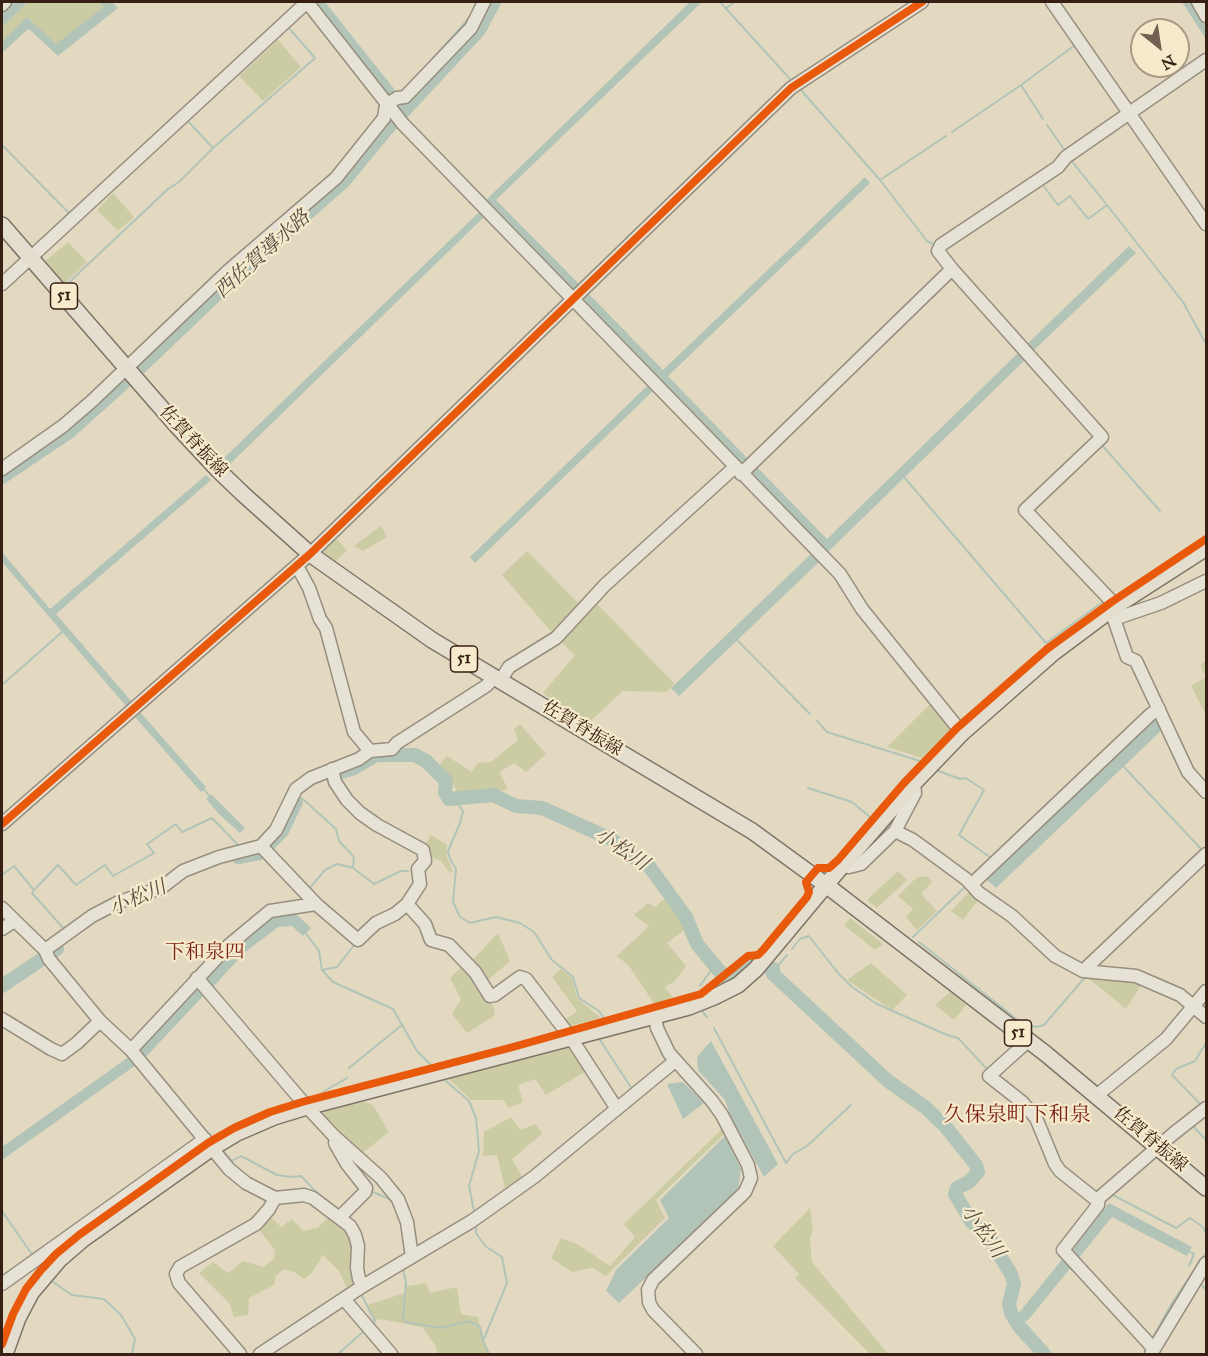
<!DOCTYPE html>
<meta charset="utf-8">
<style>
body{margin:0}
#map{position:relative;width:1208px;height:1356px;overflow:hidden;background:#e2d9c0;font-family:"IM FELL Great Primer",serif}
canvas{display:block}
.frame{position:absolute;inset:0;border:3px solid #381f13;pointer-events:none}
.north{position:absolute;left:1130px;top:18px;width:60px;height:60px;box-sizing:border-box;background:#f6eacc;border:2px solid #aa9982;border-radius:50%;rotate:150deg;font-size:16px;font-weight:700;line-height:24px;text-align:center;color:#381f13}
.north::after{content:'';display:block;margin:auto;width:21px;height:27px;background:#746050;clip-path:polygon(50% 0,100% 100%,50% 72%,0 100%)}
</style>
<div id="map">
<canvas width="1208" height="1356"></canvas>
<div class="frame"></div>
<div class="north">N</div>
</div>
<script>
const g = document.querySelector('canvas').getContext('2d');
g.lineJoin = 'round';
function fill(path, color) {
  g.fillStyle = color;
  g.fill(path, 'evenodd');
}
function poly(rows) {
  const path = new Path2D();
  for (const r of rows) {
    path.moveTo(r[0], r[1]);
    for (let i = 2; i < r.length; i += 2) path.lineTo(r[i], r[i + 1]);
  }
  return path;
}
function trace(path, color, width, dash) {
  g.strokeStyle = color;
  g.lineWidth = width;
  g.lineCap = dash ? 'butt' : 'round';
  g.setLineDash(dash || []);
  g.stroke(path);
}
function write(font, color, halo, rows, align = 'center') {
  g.font = font + ' "IM FELL Great Primer","Noto Serif JP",serif';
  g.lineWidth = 4.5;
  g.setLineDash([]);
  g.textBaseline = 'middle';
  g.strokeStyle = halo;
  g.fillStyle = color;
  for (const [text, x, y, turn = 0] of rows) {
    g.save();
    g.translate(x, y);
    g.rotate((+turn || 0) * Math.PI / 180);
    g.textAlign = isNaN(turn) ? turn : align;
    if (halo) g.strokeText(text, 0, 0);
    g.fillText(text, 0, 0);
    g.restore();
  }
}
const green = poly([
 [28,2,99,2,104,7,56,45,27,17,2,42,2,27],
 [278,40,301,67,263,101,239,76],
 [113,193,134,217,118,231,97,210],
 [68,242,87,262,64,284,44,262],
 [381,526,387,537,363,551,354,546],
 [333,535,347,550,335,562,320,549],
 [527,551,581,606,554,635,502,575],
 [595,602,674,683,667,692,623,691,586,725,543,693,575,655,558,639],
 [1206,660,1206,715,1191,686,1206,677,1200,665],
 [930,704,951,729,922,758,887,747],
 [520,724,546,754,526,772,514,763,499,772,507,787,503,791,480,790,458,794,451,779,440,764,447,756,472,772,478,763,491,762,518,740,514,729],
 [431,835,447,845,447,857,453,872,448,871,441,861,429,856,425,845],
 [898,871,907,880,877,908,867,900],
 [927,876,932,882,921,894,937,911,917,930,906,917,913,909,898,896,916,878],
 [970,891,978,900,963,920,951,911],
 [668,896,688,927,667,943,686,966,675,981,665,987,675,1000,655,1005,629,966,617,956,649,926,634,915,648,903,655,907],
 [850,918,883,944,875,950,844,925],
 [498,933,510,961,482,985,495,1010,494,1016,467,1033,452,1014,461,999,450,978,464,964,470,963],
 [871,963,907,995,892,1010,847,980],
 [561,969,572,978,577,998,601,1018,565,1027,562,1022,577,1011,552,977],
 [1086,976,1142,984,1126,1009],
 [950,992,966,1005,954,1020,935,1005],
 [573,1047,588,1070,546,1095,535,1079,518,1085,523,1102,509,1108,503,1100,471,1100,447,1077],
 [365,1102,373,1105,389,1132,360,1155,320,1116,326,1110],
 [511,1117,520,1130,536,1124,542,1134,512,1159,522,1177,505,1188,497,1155,483,1156,484,1132],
 [722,1129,724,1134,656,1200,665,1218,606,1276,593,1268,572,1272,551,1258,561,1238,577,1244,610,1266,635,1237,624,1224],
 [810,1208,813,1230,810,1238,812,1262,888,1354,870,1354,795,1278,799,1274,773,1246],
 [270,1216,281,1227,292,1219,303,1231,317,1228,329,1217,347,1232,353,1243,353,1284,347,1288,339,1271,323,1255,311,1274,304,1279,294,1272,284,1269,276,1276,274,1285,249,1298,248,1315,234,1317,229,1303,199,1273,213,1262,228,1273,243,1261,263,1267,274,1259,275,1250,257,1227],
 [426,1283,430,1293,457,1287,461,1314,478,1317,483,1341,489,1354,438,1354,435,1345,422,1327,380,1319,375,1321,367,1305,405,1293,406,1286]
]);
const water = poly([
 [12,2,28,2,2,27,2,11],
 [99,2,112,2,118,8,58,56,30,30,27,30,2,53,2,42,27,17,56,44,104,7],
 [314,2,325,2,395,90,393,94,386,96],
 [690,2,702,2,496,200,580,285,574,290,493,206,490,208,485,201],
 [1182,2,1192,2,1206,24,1206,39],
 [865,177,870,183,668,376,748,459,743,464,582,298,588,293,663,370],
 [479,212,484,217,230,464,224,458],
 [1129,246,1136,253,1032,352,1026,345],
 [1019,352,1026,359,827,553,748,472,755,465,827,539],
 [647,386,653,391,475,563,470,557],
 [206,475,211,480,56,614,132,702,126,706,2,562,2,552,50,609],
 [811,554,819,562,679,696,671,688],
 [140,712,206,787,201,792,135,717],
 [1154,717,1159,718,1164,728,996,888,986,879],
 [211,794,245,828,240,833,219,814,206,799],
 [296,914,311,928,303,936,292,926,278,927,244,953,212,988,203,979,239,943,272,917],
 [197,986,204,995,144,1059,138,1050],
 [711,1041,778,1164,764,1177,730,1115,725,1100,698,1070,697,1057],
 [130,1056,136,1065,2,1160,2,1147],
 [683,1082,704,1103,683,1119,667,1084],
 [725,1136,741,1169,738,1191,619,1303,606,1291,616,1270,669,1218,660,1200],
 [1109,1203,1192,1247,1187,1256,1112,1217,1077,1260,1069,1252],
 [1064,1257,1072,1266,1029,1319,1025,1322,1018,1314]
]);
const stream = poly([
 [720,2,791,80],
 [726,8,735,2],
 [429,63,469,18],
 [800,89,880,180,927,241,935,245],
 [1043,119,1021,85,1075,45],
 [187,120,213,148],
 [1047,125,1066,152],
 [952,132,1021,85],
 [2,145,69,213],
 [1071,160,1107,205],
 [880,180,946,136],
 [1042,184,1058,205,1070,196,1088,219,1107,205,1183,302,1206,344],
 [66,285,168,189,179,182,213,148,315,58,288,27],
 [1102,445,1160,511],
 [903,476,1046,643,1104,601],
 [1126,637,1133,654],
 [737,640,810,714],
 [2,685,62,632],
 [817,721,827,732,923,762],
 [1124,767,1203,851],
 [936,770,960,779,966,778,984,790,959,835,991,858,990,860],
 [202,787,210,797],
 [808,788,852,802,870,817],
 [299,797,304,800,336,829,339,841,354,857,353,868,374,884,401,871,408,871],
 [454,799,463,811,460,823,448,851,450,859,456,869,453,902,460,917,470,923,496,917,520,923,534,932,552,960,573,977,579,998,599,1011,604,1018],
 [2,875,14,866,34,890,58,865,76,885,105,865,113,876,154,853,147,844,176,824,182,832,212,818,239,846],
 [309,889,325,870,337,864,353,868],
 [34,890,32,893,64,929],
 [305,932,319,951,322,970,333,982,393,1009,417,1051,430,1064],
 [913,937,966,886],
 [919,942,1019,1021,1035,1027,1044,1025,1086,976],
 [792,949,800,939,809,936,838,973,852,987,877,1004,947,1035,958,1038,988,1070],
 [773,969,778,966,787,955],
 [322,970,337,967,355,944],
 [700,986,714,966],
 [702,1011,707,1017],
 [714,1028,786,1163,793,1154,807,1146,851,1105],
 [600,1040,632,1089],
 [349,1068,402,1025],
 [446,1081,469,1101,476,1118,479,1151,469,1186,474,1211],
 [323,1092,347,1078],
 [1202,1106,1172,1075,1176,1069,1195,1061,1206,1043],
 [193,1116,211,1137],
 [594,1119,611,1106],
 [1192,1125,1206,1140],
 [223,1151,232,1161,241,1156,277,1175,291,1177,301,1176,322,1198],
 [1083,1182,1095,1191,1101,1190],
 [373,1192,392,1200],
 [1111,1194,1176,1228,1190,1218,1203,1227,1206,1234],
 [369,1196,373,1192,371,1186],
 [2,1211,33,1256],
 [476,1225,476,1233,485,1246,502,1257,507,1283,483,1341,489,1354],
 [1201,1260,1206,1253],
 [1189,1266,1194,1254,1190,1252],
 [403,1268,406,1282,403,1316,405,1322,441,1328,469,1321,480,1327,483,1341],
 [50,1280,72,1295,104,1299,121,1315,135,1339,132,1354],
 [1200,1283,1206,1290],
 [361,1294,375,1321,371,1325],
 [1152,1339,1172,1303,1198,1265],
 [338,1354,365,1330]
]);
const river = poly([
 [2,477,69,432,129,378,237,275,343,182,386,130,479,30,494,2],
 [331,775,354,768,376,755,415,755,426,761,446,781,445,792,449,799,493,795,516,806,542,808,613,840,631,857,646,862,686,917,697,944,726,979,752,962,773,969,773,974,888,1081,925,1107,945,1126,976,1165,978,1172,969,1182,957,1188,955,1194,971,1221,991,1241,1011,1274,1014,1284,1009,1304,1011,1313,1018,1325,1044,1354],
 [238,857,260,853,282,831,296,802],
 [2,986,57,949]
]);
const minor = poly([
 [307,2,403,124,840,574,862,609,962,733],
 [1052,2,1206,224],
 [1198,2,1206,16],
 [2,5,5,2],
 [952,269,938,251,941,245,1058,167,1066,157,1206,60],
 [2,284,307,2],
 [2,469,63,426,92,401,228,271,336,178,384,118,386,105,397,98,405,97,471,28,484,2],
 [741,474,952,269,1102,437,1025,510,1116,606],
 [297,566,309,588,320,619,326,628,354,732,370,751],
 [1108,612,1114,619,1127,657,1136,661,1188,772,1206,792],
 [1114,619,1161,603,1206,581],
 [500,681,509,667,556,638,605,585,735,467],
 [2,824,310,554,791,88,922,2],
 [895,831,913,840,966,879,979,893,1012,916,1055,956,1083,971,1206,854],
 [261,846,316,904,358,940,376,923,395,914,407,904,420,884,418,869,425,861,423,850,377,825,360,813,347,800,335,782,332,769],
 [842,866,849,867,861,864,895,831,915,793,914,783],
 [972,884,1151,714,1159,709],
 [407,904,425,924,431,940,449,945,475,972,490,996,495,995,520,977,526,979,571,1038,617,1109],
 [2,908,45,950,49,959,100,1021,131,1050,229,1169,246,1183,275,1198,304,1195,313,1198,350,1226,355,1235,358,1246,357,1268,359,1279,363,1286],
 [2,929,13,922],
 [45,950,92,916,119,902,161,888,183,871,219,857,261,846,276,830,296,789,311,778,359,759,370,751,392,749,397,743,486,686,494,678],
 [1083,971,1136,976,1180,995,1206,1017],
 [197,978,307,1107,334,1136,381,1178,398,1199,407,1222,412,1257],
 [655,1016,657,1028,669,1053,712,1101,722,1115,748,1165,751,1178,745,1192,653,1280,648,1290,649,1302,653,1310,696,1354],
 [2,1019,51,1049,62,1054,77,1043,100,1021],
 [1028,1041,989,1076,1022,1102,1036,1118,1055,1164,1060,1171,1094,1198,1099,1198,1173,1134,1206,1108],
 [131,1050,229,945,270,911,316,904],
 [1096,1096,1166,1039,1206,991],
 [335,1143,347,1164,366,1188,365,1192,340,1217],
 [1099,1198,1098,1205,1063,1250,1154,1349],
 [2,1284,205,1139],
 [344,1299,391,1354],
 [240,1354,179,1283,176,1274,180,1267,256,1224,269,1209,275,1198],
 [260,1354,363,1286,472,1221,534,1177,675,1061],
 [1151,1354,1206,1263]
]);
const major = poly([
 [2,225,177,426,218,470,243,494,310,554,432,640,752,831,826,885,1046,1054,1206,1188],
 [5,1354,18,1318,31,1293,60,1259,82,1240,212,1148,237,1133,274,1117,307,1107,689,1007,714,997,738,985,756,969,836,873,914,783,962,733,1053,653,1116,606,1206,548]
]);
const cycleway = poly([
 [2,824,310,554,791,88,922,2],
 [2,1344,13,1314,26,1289,41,1270,56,1254,79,1235,208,1143,234,1128,270,1112,302,1102,513,1047,701,994,748,956,758,955,763,950,807,897,809,892,806,882,818,868,829,868,838,860,904,783,957,728,1047,649,1113,601,1206,539]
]);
const shields = [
 [64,296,27],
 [464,659,27],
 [1018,1033,27]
];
const shieldNames = [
 ["51",64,296],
 ["51",464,659],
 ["51",1018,1033]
];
const streetNames = [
 ["佐賀脊振線",193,442,47],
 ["佐賀脊振線",582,729,31],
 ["佐賀脊振線",1150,1140,40]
];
const waterNames = [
 ["西佐賀導水路",263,255,-42],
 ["小松川",621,850,34],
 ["小松川",138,899,-24],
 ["小松川",982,1232,55]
];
const neighbourhoodNames = [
 ["下和泉四",205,953]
];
const quarterNames = [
 ["久保泉町下和泉",1017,1116]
];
fill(green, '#cbcca4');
fill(water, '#b2c4b8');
trace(stream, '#b2c4b8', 2);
trace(river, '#b2c4b8', 14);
trace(minor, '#968e7e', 15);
trace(major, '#7e7567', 18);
trace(minor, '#e7e2d6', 12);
trace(major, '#e3decf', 15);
trace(cycleway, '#e8590c', 8);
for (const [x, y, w] of shields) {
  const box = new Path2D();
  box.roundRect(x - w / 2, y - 13, w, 26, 4.5);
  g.fillStyle = '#f6eacc';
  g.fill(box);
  trace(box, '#381f13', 1.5);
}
write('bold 16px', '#381f13', null, shieldNames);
write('18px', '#381f13', '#f6eacc', streetNames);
write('italic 20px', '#564e44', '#f6eacc', waterNames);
write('20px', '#7a1f14', '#f6eacc', neighbourhoodNames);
write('21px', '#7a1f14', '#f6eacc', quarterNames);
</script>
